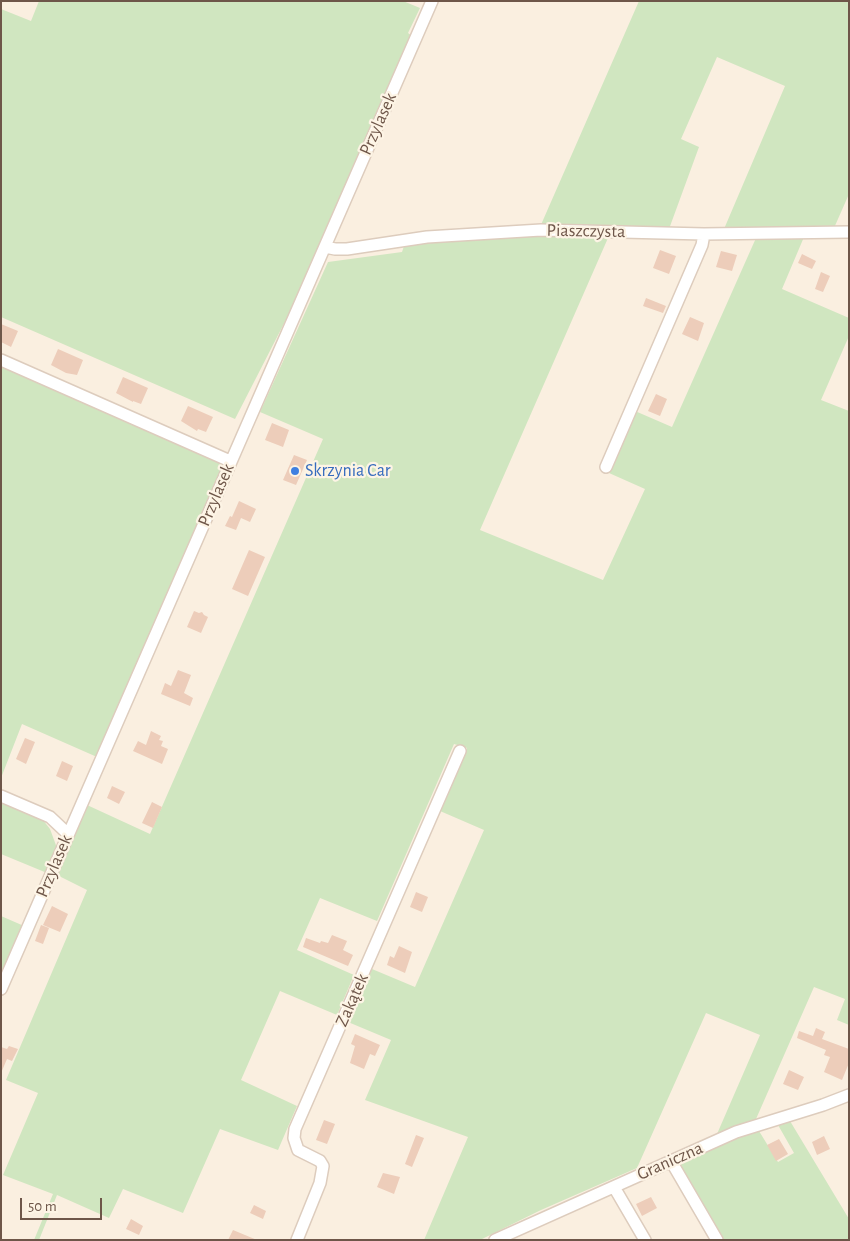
<!DOCTYPE html>
<meta charset="utf-8">
<style>
body{margin:0}
#map{position:relative;width:850px;height:1241px;overflow:hidden;background:#faefe0;font-family:"Alegreya Sans",sans-serif}
canvas{display:block}
.frame{position:absolute;inset:0;border:2px solid #6e5649;pointer-events:none}
.scale{position:absolute;left:20px;top:1198px;width:82px;height:22px;box-sizing:border-box;border:2px solid #6e5649;border-top:0;padding-left:6px;font-size:15px;line-height:18px;white-space:nowrap;color:#6e5649;-webkit-text-stroke:4px #fdf4e5;paint-order:stroke}
</style>
<div id="map">
<canvas width="850" height="1241"></canvas>
<div class="frame"></div>
<div class="scale">50 m</div>
</div>
<script>
const g = document.querySelector('canvas').getContext('2d');
g.lineJoin = 'round';
function fill(path, color) {
  g.fillStyle = color;
  g.fill(path, 'evenodd');
}
function poly(rows) {
  const path = new Path2D();
  for (const r of rows) {
    path.moveTo(r[0], r[1]);
    for (let i = 2; i < r.length; i += 2) path.lineTo(r[i], r[i + 1]);
  }
  return path;
}
function trace(path, color, width, dash) {
  g.strokeStyle = color;
  g.lineWidth = width;
  g.lineCap = dash ? 'butt' : 'round';
  g.setLineDash(dash || []);
  g.stroke(path);
}
function write(font, color, halo, rows, align = 'center') {
  g.font = font + ' "Alegreya Sans",sans-serif';
  g.lineWidth = 4.5;
  g.setLineDash([]);
  g.textBaseline = 'middle';
  g.strokeStyle = halo;
  g.fillStyle = color;
  for (const [text, x, y, turn = 0] of rows) {
    g.save();
    g.translate(x, y);
    g.rotate((+turn || 0) * Math.PI / 180);
    g.textAlign = isNaN(turn) ? turn : align;
    if (halo) g.strokeText(text, 0, 0);
    g.fillText(text, 0, 0);
    g.restore();
  }
}
const green = poly([
 [39,1,403,1,420,8,408,33,412,36,356,159,294,304,235,419,1,317,1,9,31,21],
 [639,1,849,1,849,194,834,228,724,229,785,86,717,57,681,139,699,147,669,229,540,227],
 [509,236,608,238,480,530,603,580,645,489,609,473,635,411,672,427,756,238,804,237,782,289,849,318,849,336,821,400,849,411,849,1025,837,1020,845,999,814,987,756,1119,717,1134,760,1035,706,1013,637,1168,541,1210,480,1240,424,1240,468,1137,365,1100,391,1040,348,1022,372,969,415,987,484,830,440,811,467,748,454,744,377,921,320,898,297,950,354,975,337,1015,280,991,241,1080,297,1106,278,1150,220,1129,183,1213,123,1189,109,1218,57,1195,39,1240,34,1240,53,1194,3,1175,38,1093,6,1080,87,890,57,875,87,805,150,834,323,439,260,412,328,262,402,252,405,243],
 [1,365,225,464,97,757,22,724,1,778],
 [1,802,43,820,50,829,57,848,47,873,1,854],
 [1,916,24,926,1,976],
 [790,1121,849,1219,849,1240,723,1240,677,1165,727,1142,759,1131,778,1162,794,1153,778,1125]
]);
const building = poly([
 [660,250,676,256,669,274,653,268],
 [721,251,737,255,732,271,716,267],
 [802,254,816,261,812,269,798,263],
 [821,272,830,276,823,292,815,289],
 [646,298,666,306,663,313,643,306],
 [690,317,704,323,698,341,682,334],
 [1,324,18,331,11,347,1,342],
 [58,349,83,360,77,375,66,373,51,365],
 [123,377,148,388,141,404,133,401,133,402,116,393],
 [656,394,667,399,660,416,648,411],
 [188,406,213,417,206,432,198,429,197,431,181,421],
 [272,423,289,430,283,447,265,440],
 [294,455,307,460,296,485,283,480],
 [239,501,256,509,250,522,241,518,236,530,225,526,230,516,232,517],
 [249,550,265,557,248,596,232,589],
 [194,611,199,613,202,612,204,615,208,617,201,633,187,627],
 [178,670,191,675,184,693,193,698,190,706,161,694,165,683,171,686],
 [151,731,161,736,159,740,163,741,161,746,168,749,162,764,133,751,138,741,146,745],
 [25,738,35,742,26,764,16,759],
 [62,761,73,766,67,781,56,776],
 [112,786,125,792,119,804,107,798],
 [152,802,162,807,153,828,142,823],
 [416,892,428,897,422,912,410,907],
 [52,906,68,914,60,932,43,925],
 [41,925,49,928,43,944,35,941],
 [332,935,347,941,343,950,353,955,348,966,303,947,306,938,320,943,321,941,328,943],
 [399,946,412,952,405,973,387,965,390,956,394,958],
 [816,1028,825,1032,822,1039,849,1049,849,1063,842,1080,824,1072,830,1057,824,1055,826,1050,797,1038,799,1031,813,1036],
 [355,1034,380,1045,375,1056,370,1054,364,1069,350,1063,355,1046,351,1044],
 [9,1046,18,1049,12,1061,7,1059,1,1073,1,1047,7,1049],
 [789,1070,804,1077,798,1090,783,1084],
 [324,1120,335,1124,327,1144,316,1140],
 [416,1135,424,1138,412,1167,405,1164],
 [824,1136,830,1149,817,1155,812,1142],
 [779,1139,788,1154,776,1161,767,1145],
 [383,1173,400,1177,394,1194,377,1187],
 [651,1197,657,1208,642,1216,636,1204],
 [254,1205,266,1211,263,1219,250,1213],
 [131,1219,143,1226,139,1235,126,1229],
 [233,1230,257,1240,228,1240]
]);
const street = poly([
 [325,247,335,249,347,249,427,237,541,230,704,234,849,232],
 [1,360,230,461],
 [606,467,702,245,704,234],
 [1,796,50,817,68,834],
 [1,989,432,1],
 [671,1161,717,1240],
 [614,1187,645,1240],
 [297,1240,320,1183,323,1166,320,1161,298,1150,294,1138,295,1129,460,751],
 [495,1240,736,1132,823,1105,849,1095]
]);
const markers = [
 [295,471,5,"#3f7fe0"]
];
const streetNames = [
 ["Przylasek",378,124,-66],
 ["Piaszczysta",586,231,1],
 ["Przylasek",216,495,-67],
 ["Przylasek",54,866,-67],
 ["Zakątek",352,1000,-66],
 ["Graniczna",670,1161,-24]
];
const shopNames = [
 ["Skrzynia Car",305,471]
];
fill(green, '#d0e6c0');
fill(building, '#edcdba');
trace(street, '#ddccbd', 14);
trace(street, '#fff', 11);
for (const [x, y, r, color] of markers) {
  const dot = new Path2D();
  dot.arc(x, y, r, 0, 2 * Math.PI);
  g.fillStyle = color;
  g.fill(dot);
  trace(dot, '#fdf4e5', 2);
}
write('18px', '#6e5649', '#fdf4e5', streetNames);
write('18px', '#366cbe', '#fdf4e5', shopNames, 'left');
</script>
